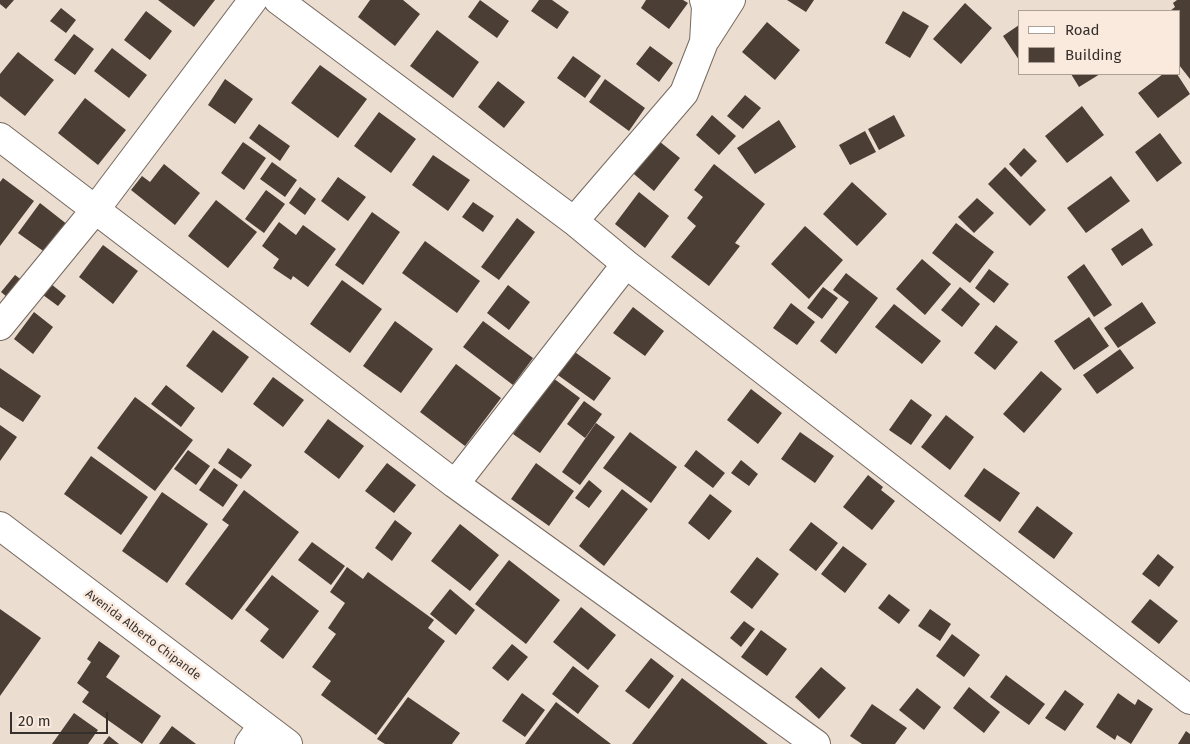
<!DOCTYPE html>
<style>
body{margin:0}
#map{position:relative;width:1190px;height:744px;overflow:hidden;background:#ecddd1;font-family:"Fira Sans",sans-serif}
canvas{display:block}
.legend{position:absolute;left:1018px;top:10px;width:162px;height:65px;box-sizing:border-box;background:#faeade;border:1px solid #aca097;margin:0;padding:6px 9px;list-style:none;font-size:15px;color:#36302c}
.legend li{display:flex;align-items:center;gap:10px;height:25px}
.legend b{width:25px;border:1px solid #aca097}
.scale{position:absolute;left:10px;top:712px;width:98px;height:22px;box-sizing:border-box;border:2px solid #36302c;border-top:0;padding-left:6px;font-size:15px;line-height:18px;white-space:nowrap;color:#36302c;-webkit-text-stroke:4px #faeade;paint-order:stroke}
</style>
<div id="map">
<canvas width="1190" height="744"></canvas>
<ul class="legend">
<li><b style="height:6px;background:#fff"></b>Road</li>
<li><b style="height:14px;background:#4a3e35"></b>Building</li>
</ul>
<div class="scale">20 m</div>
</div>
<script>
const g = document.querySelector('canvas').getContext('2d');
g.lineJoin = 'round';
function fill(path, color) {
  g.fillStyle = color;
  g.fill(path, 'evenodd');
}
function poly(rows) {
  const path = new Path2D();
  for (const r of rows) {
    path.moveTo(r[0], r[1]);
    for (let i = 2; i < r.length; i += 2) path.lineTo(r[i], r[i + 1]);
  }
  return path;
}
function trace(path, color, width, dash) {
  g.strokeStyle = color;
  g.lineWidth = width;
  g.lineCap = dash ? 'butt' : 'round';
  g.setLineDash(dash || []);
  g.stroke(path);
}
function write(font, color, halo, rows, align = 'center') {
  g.font = font + ' "Fira Sans",sans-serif';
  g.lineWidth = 5;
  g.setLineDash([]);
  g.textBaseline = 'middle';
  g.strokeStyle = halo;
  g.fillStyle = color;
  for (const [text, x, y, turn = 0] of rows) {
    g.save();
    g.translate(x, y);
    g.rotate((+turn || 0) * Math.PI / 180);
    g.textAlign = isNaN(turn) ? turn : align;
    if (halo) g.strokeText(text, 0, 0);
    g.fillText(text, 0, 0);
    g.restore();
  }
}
const building = poly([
 [0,0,14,0,6,9,0,4],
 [158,0,215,0,194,27],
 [370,0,403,0,420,14,395,46,358,17],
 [480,0,509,21,497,38,468,17],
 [539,0,552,0,569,12,557,29,531,11],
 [646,0,683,0,688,3,669,29,641,8],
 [787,0,814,0,806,12],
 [1177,0,1190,0,1190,79,1179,65,1179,11,1170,11,1175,7,1173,3],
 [965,3,992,28,961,64,933,39],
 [61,8,76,20,66,33,50,21],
 [146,11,172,31,150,60,124,40],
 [903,11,929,26,910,58,885,43],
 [767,22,800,50,775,80,742,52],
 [1019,25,1019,60,1003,36],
 [437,30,479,62,453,98,410,66],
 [74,34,94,49,75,75,54,60],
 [650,46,673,63,659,82,636,64],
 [112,48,147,75,129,98,94,71],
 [18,52,54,80,25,116,0,96,0,74],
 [573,56,601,76,585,98,557,78],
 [320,65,367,99,338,138,291,103],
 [1071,74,1100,74,1079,87],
 [1163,74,1177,74,1190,94,1158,118,1138,93],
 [225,79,253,99,235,124,208,105],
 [605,79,645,108,629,131,589,102],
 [498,81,525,102,504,128,478,107],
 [745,95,761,108,743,129,727,116],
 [85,98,126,130,98,165,58,133],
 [1082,106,1104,135,1067,163,1045,136],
 [379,112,416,139,391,173,354,146],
 [712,115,736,136,719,155,696,135],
 [894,115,905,136,879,150,868,129],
 [779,120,796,147,755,174,737,148],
 [259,124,290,146,280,161,249,138],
 [865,131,876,152,850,165,839,145],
 [1160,133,1182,163,1157,182,1135,152],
 [654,137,680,158,654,191,628,169],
 [243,142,266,158,244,190,221,173],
 [1024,148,1037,161,1021,177,1009,164],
 [433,155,470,180,448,211,412,185],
 [272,162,297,180,285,197,260,179],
 [164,164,200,193,175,225,131,190,142,176,150,182],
 [714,164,765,204,735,243,740,246,709,286,671,257,696,226,687,218,703,197,694,190],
 [1005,167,1046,210,1030,226,988,184],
 [1111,176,1130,201,1086,233,1067,208],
 [338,177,366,197,348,221,321,201],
 [3,178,34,201,0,246,0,182],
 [852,182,887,214,857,246,823,214],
 [300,187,316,199,305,215,289,203],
 [266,190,285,204,264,233,245,219],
 [639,192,669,216,645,248,615,224],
 [977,198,994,213,974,233,958,217],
 [216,200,257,232,228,268,188,236],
 [473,202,494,216,483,232,462,217],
 [40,203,68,225,46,253,18,233],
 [372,212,400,232,363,285,335,265],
 [517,218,535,232,499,280,481,267],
 [279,222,296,235,303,225,336,249,308,287,293,276,291,280,273,268,279,259,262,246],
 [956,223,994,252,970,283,932,253],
 [805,226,843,260,809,299,771,264],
 [1142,228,1153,245,1122,266,1111,249],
 [425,241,480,281,457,313,402,273],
 [103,245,138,271,113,304,79,277],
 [922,259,951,284,925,315,896,289],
 [1084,264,1112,305,1094,317,1067,277],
 [989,269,1009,284,994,303,975,288],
 [846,273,878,298,836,354,820,341,849,302,833,290],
 [15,275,27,284,13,302,1,292],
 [342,280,382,309,350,353,310,324],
 [51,284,66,296,58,306,43,295],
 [508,285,530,302,509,330,487,313],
 [823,287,838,298,822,319,807,308],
 [960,287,980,304,962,327,941,310],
 [1142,302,1156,323,1118,348,1104,328],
 [791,303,815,322,797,345,773,328],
 [894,304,941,341,922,364,875,327],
 [633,307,664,331,645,356,613,333],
 [34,312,53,327,33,354,14,339],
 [1089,317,1109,346,1074,370,1054,341],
 [395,321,433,349,401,393,363,366],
 [483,321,533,358,513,385,463,347],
 [996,325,1018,342,995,370,974,353],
 [213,330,249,357,222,393,186,366],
 [1120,349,1134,368,1097,394,1083,375],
 [572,350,611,378,594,401,555,373],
 [456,364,501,398,465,446,420,412],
 [0,368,41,396,23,422,0,407],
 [1041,371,1062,389,1024,433,1003,414],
 [273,377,304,400,283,427,253,404],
 [553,378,580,398,540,453,513,434],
 [166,385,195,408,181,427,151,404],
 [751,389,782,413,758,444,727,420],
 [135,397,193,440,155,491,97,448],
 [911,399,932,415,911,445,889,430],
 [584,401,602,414,585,438,567,424],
 [946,415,974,437,950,470,921,447],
 [328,419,364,446,339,479,304,452],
 [596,423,615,437,580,485,562,472],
 [0,425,17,437,0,461],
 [630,432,677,467,651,503,603,468],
 [800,432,834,456,815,483,781,459],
 [228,448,252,465,241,479,218,463],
 [188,450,210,466,196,485,174,469],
 [696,450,725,473,713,488,684,466],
 [91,456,148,497,121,535,64,494],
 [741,460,758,474,749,486,731,473],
 [387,463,416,485,394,513,365,491],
 [536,463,574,491,549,526,511,499],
 [214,468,238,485,223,507,199,490],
 [984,468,1020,493,1000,522,964,496],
 [868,475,883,487,881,490,895,501,872,530,843,507],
 [589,480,602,491,589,508,575,498],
 [622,489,648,509,604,566,579,546],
 [244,490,299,532,232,620,185,584,229,525,222,520],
 [162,492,208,524,167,583,122,551],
 [710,494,732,511,709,540,688,523],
 [1037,506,1073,533,1054,559,1018,532],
 [395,520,412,533,392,561,375,548],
 [811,522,838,543,816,571,789,550],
 [460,524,499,555,470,591,431,561],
 [312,542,345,566,331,585,298,560],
 [843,546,867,564,845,593,821,574],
 [1158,554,1174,567,1159,587,1142,574],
 [757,557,779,574,752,609,730,592],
 [509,560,560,600,526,644,475,604],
 [347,567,363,579,368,572,434,620,428,628,445,641,376,735,321,695,331,681,312,667,336,634,328,628,345,603,330,592],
 [272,575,319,611,283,659,260,641,269,629,245,610],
 [450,589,475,610,456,635,430,614],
 [889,594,910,610,899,624,878,608],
 [1150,599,1178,621,1159,644,1131,622],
 [581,607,616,635,588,670,553,642],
 [0,609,41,638,0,696],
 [930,609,951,624,940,641,918,626],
 [744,621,755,629,741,647,730,638],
 [761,630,787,649,767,676,741,657],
 [952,634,980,655,964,677,936,656],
 [99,641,120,656,106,677,161,716,142,744,82,702,89,692,77,683,91,662,87,659],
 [512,644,528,657,508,681,492,668],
 [651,658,674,676,649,709,625,691],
 [573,666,599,686,578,714,552,694],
 [821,667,846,688,819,719,795,697],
 [1006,675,1045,704,1029,725,990,697],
 [682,678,768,744,632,744],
 [969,687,1000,712,984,733,953,708],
 [917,688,941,707,924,730,899,710],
 [1065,690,1084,704,1065,731,1045,718],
 [522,693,545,710,525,737,502,721],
 [1118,693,1135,705,1138,699,1153,709,1131,744,1117,735,1115,740,1096,727],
 [408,697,460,733,452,744,385,744,377,739],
 [556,702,611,744,525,744],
 [872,704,907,728,895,744,862,744,850,736],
 [74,713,98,730,88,744,52,744],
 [172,726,196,744,159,744],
 [1186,731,1190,734,1190,744,1178,744],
 [109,736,119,744,103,744]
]);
const minor = poly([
 [278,0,574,221,626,264,1190,700],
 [706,39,731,0],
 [0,137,455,484,816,744],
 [574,221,684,93,704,42,706,7,704,0],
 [0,326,95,210,253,0],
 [455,484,626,264],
 [249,744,262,726]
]);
const secondary = poly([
 [0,526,288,744]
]);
const streetNames = [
 ["Avenida Alberto Chipande",143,635,37]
];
fill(building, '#4a3e35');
trace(minor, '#76695f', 30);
trace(secondary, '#76695f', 30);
trace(minor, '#fff', 28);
trace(secondary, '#fff', 28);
write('12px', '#36302c', '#faeade', streetNames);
</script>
